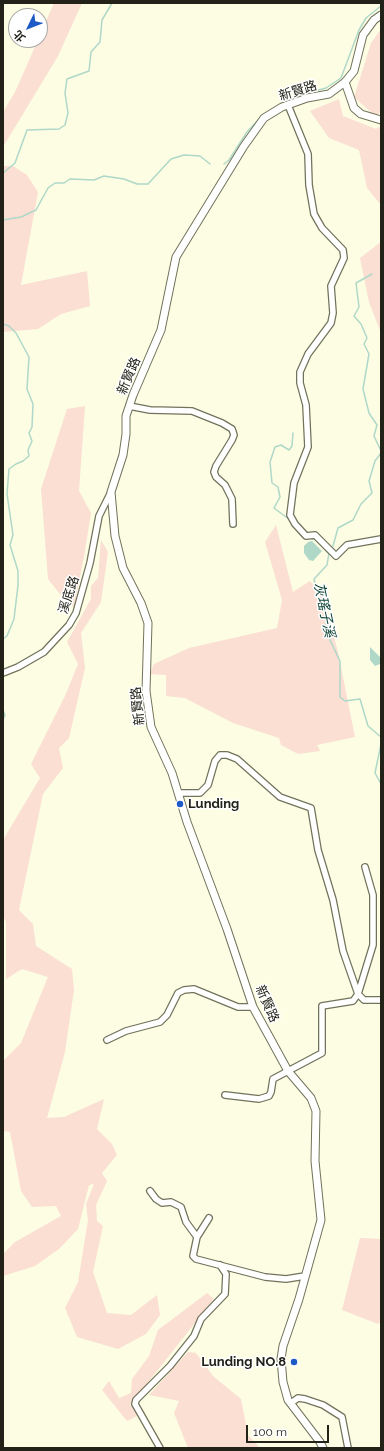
<!DOCTYPE html>
<meta charset="utf-8">
<style>
body{margin:0}
#map{position:relative;width:384px;height:1451px;overflow:hidden;background:#fcfde3;font-family:Raleway,"Noto Sans TC",sans-serif}
canvas{display:block}
.frame{position:absolute;inset:0;border:4px solid #222219;pointer-events:none}
.north{position:absolute;left:8px;top:8px;width:40px;height:40px;box-sizing:border-box;background:#fff;border:1px solid #a7a7a3;border-radius:50%;rotate:227deg;font-size:11px;font-weight:700;line-height:16px;text-align:center;color:#222219}
.north::after{content:'';display:block;margin:auto;width:14px;height:18px;background:#1e5ac6;clip-path:polygon(50% 0,100% 100%,50% 72%,0 100%)}
.scale{position:absolute;left:246px;top:1425px;width:83px;height:18px;box-sizing:border-box;border:2px solid #222219;border-top:0;padding-left:5px;font-size:12px;line-height:14px;white-space:nowrap;color:#222219;-webkit-text-stroke:3px #fff;paint-order:stroke}
</style>
<div id="map">
<canvas width="384" height="1451"></canvas>
<div class="frame"></div>
<div class="north">北</div>
<div class="scale">100 m</div>
</div>
<script>
const g = document.querySelector('canvas').getContext('2d');
g.lineJoin = 'round';
function fill(path, color) {
  g.fillStyle = color;
  g.fill(path, 'evenodd');
}
function poly(rows) {
  const path = new Path2D();
  for (const r of rows) {
    path.moveTo(r[0], r[1]);
    for (let i = 2; i < r.length; i += 2) path.lineTo(r[i], r[i + 1]);
  }
  return path;
}
function trace(path, color, width, dash) {
  g.strokeStyle = color;
  g.lineWidth = width;
  g.lineCap = dash ? 'butt' : 'round';
  g.setLineDash(dash || []);
  g.stroke(path);
}
function write(font, color, halo, rows, align = 'center') {
  g.font = font + ' Raleway,"Noto Sans TC",sans-serif';
  g.lineWidth = 3;
  g.setLineDash([]);
  g.textBaseline = 'middle';
  g.strokeStyle = halo;
  g.fillStyle = color;
  for (const [text, x, y, turn = 0] of rows) {
    g.save();
    g.translate(x, y);
    g.rotate((+turn || 0) * Math.PI / 180);
    g.textAlign = isNaN(turn) ? turn : align;
    if (halo) g.strokeText(text, 0, 0);
    g.fillText(text, 0, 0);
    g.restore();
  }
}
const green = poly([
 [54,3,82,3,58,56,3,147,3,112,15,92,38,40,40,40,40,35],
 [381,29,381,112,375,116,354,97,371,43],
 [339,99,343,116,376,129,381,126,381,205,367,188,359,150,329,138,310,111],
 [3,166,13,166,27,175,38,192,21,285,87,271,90,306,61,314,38,329,3,332],
 [381,242,381,333,369,302,360,258],
 [85,406,79,491,91,513,84,557,74,607,67,603,48,579,41,489,67,409],
 [276,525,293,592,310,581,322,593,338,652,355,737,317,745,320,751,298,754,281,745,279,738,233,723,185,698,166,696,166,675,150,674,154,664,189,648,277,628,282,600,265,542],
 [101,540,108,552,101,602,81,633,85,668,69,738,59,748,63,768,43,794,19,910,33,924,36,946,72,969,74,990,65,1052,47,1118,64,1117,104,1099,97,1129,112,1144,117,1155,102,1173,107,1181,96,1205,97,1221,103,1226,93,1272,107,1313,131,1315,157,1295,160,1315,146,1334,118,1349,77,1337,65,1308,78,1282,88,1220,86,1204,94,1184,89,1185,78,1229,59,1249,35,1266,3,1276,3,1254,15,1242,61,1216,56,1206,32,1207,21,1191,10,1132,3,1131,3,1061,21,1043,48,977,22,969,6,979,6,922,3,916,3,840,40,778,31,764,65,696,78,664,67,642,91,599,91,586,98,578],
 [360,1238,381,1239,381,1321,378,1324,342,1310],
 [207,1293,214,1299,130,1405,143,1413,127,1421,102,1390,109,1381,119,1398,131,1393,132,1379,149,1356,158,1330],
 [188,1352,196,1353,213,1376,241,1399,248,1435,260,1448,188,1448,174,1413,179,1401,149,1395]
]);
const water = poly([
 [312,541,322,551,313,561,309,560,304,553,304,546,308,542],
 [370,647,381,658,380,664,375,666,370,660]
]);
const stream = poly([
 [268,112,293,97,326,88,341,78,359,30,366,18,381,6],
 [224,164,229,160,247,132,262,116],
 [3,173,15,163,27,130,59,129,65,125,68,113,65,93,67,79,89,71,91,52,100,42,102,20,112,3],
 [3,220,21,217,36,210,48,188,55,183,64,183,70,179,94,180,104,176,124,179,137,184,148,184,171,159,184,155,200,156,210,164],
 [372,274,356,283,359,307,354,316,361,324,367,338,364,344,369,354,363,389,369,413,377,425,374,436,381,451],
 [3,324,9,326,16,333,29,357,27,389,33,404,32,427,29,433,32,441,28,450,29,456,23,461,16,464,9,469,7,494,13,535,10,545,18,571,18,585,14,619,7,636,3,639],
 [290,520,274,508,280,497,278,487,272,483,270,462,275,447,281,445,289,450,292,446,293,433],
 [309,538,316,540,329,554],
 [333,546,338,528,353,520,361,504,372,493,369,481,375,461,381,453],
 [329,553,327,565,314,579,318,598,325,613,328,636,340,661,340,697,345,701,360,699,368,726,381,737],
 [3,710,5,715,3,720],
 [381,744,375,773,381,784]
]);
const minor = poly([
 [288,105,308,154,309,185,314,214,322,228,343,250,344,258,331,286,333,313,331,323,308,354,300,372,300,383,306,405,308,447,294,483,290,515,295,524,306,536,315,535,336,556,347,545,381,539],
 [129,406,150,410,192,411,222,423,232,429,234,435,232,440,216,466,214,472,216,477,225,485,232,499,233,524],
 [3,673,18,667,44,652,69,625,76,613,90,563,99,516,111,492],
 [178,793,200,793,208,785,215,761,220,755,227,755,237,759,280,797,311,808,318,850,333,900,343,951,358,994,364,1000,381,1000],
 [107,1040,126,1031,160,1022,167,1015,178,993,184,990,194,989,238,1007,253,1007],
 [225,1095,259,1099,269,1096,271,1092,273,1079,322,1053,322,1006,353,1001,358,994,373,945,373,895,365,867],
 [150,1191,156,1199,162,1203,171,1202,181,1207,186,1222,197,1237,193,1256,196,1259,265,1277,286,1279,305,1276],
 [197,1237,209,1218],
 [291,1403,298,1398,305,1399,323,1405,342,1417,348,1448],
 [160,1448,135,1404,136,1400,170,1366,194,1336,201,1319,225,1294,226,1274,220,1265]
]);
const tertiary = poly([
 [345,82,354,108,361,114,381,120],
 [323,1448,320,1442,288,1400,283,1382,281,1359,283,1346,299,1299,321,1220,315,1161,316,1111,311,1098,288,1071,253,1007,227,929,187,822,172,773,151,727,146,691,148,623,141,603,123,568,115,536,111,492,123,455,126,434,126,416,133,395,161,330,176,257,244,146,264,118,282,107,307,98,329,94,345,82,354,71,363,35,374,20,381,15]
]);
const markers = [
 [180,804,4,"#1e5ac6"],
 [294,1362,4,"#1e5ac6"]
];
const streetNames = [
 ["新賢路",298,91,-17],
 ["新賢路",129,376,-67],
 ["溪底路",69,595,-72],
 ["新賢路",138,706,-96],
 ["新賢路",267,1004,66]
];
const poiNames = [
 ["Lunding",188,804],
 ["Lunding NO.8",286,1362,"right"]
];
const waterNames = [
 ["灰瑤子溪",324,610,78]
];
fill(green, '#fadfd2');
fill(water, '#afd8c9');
trace(stream, '#afd8c9', 1.5);
trace(minor, '#72735c', 8);
trace(tertiary, '#72735c', 9);
trace(minor, '#fff', 5.5);
trace(tertiary, '#fff', 7);
for (const [x, y, r, color] of markers) {
  const dot = new Path2D();
  dot.arc(x, y, r, 0, 2 * Math.PI);
  g.fillStyle = color;
  g.fill(dot);
  trace(dot, '#fff', 1.5);
}
write('13px', '#222219', '#fff', streetNames);
write('bold 13px', '#222219', '#fff', poiNames, 'left');
write('italic 14px', '#114839', '#fff', waterNames);
</script>
